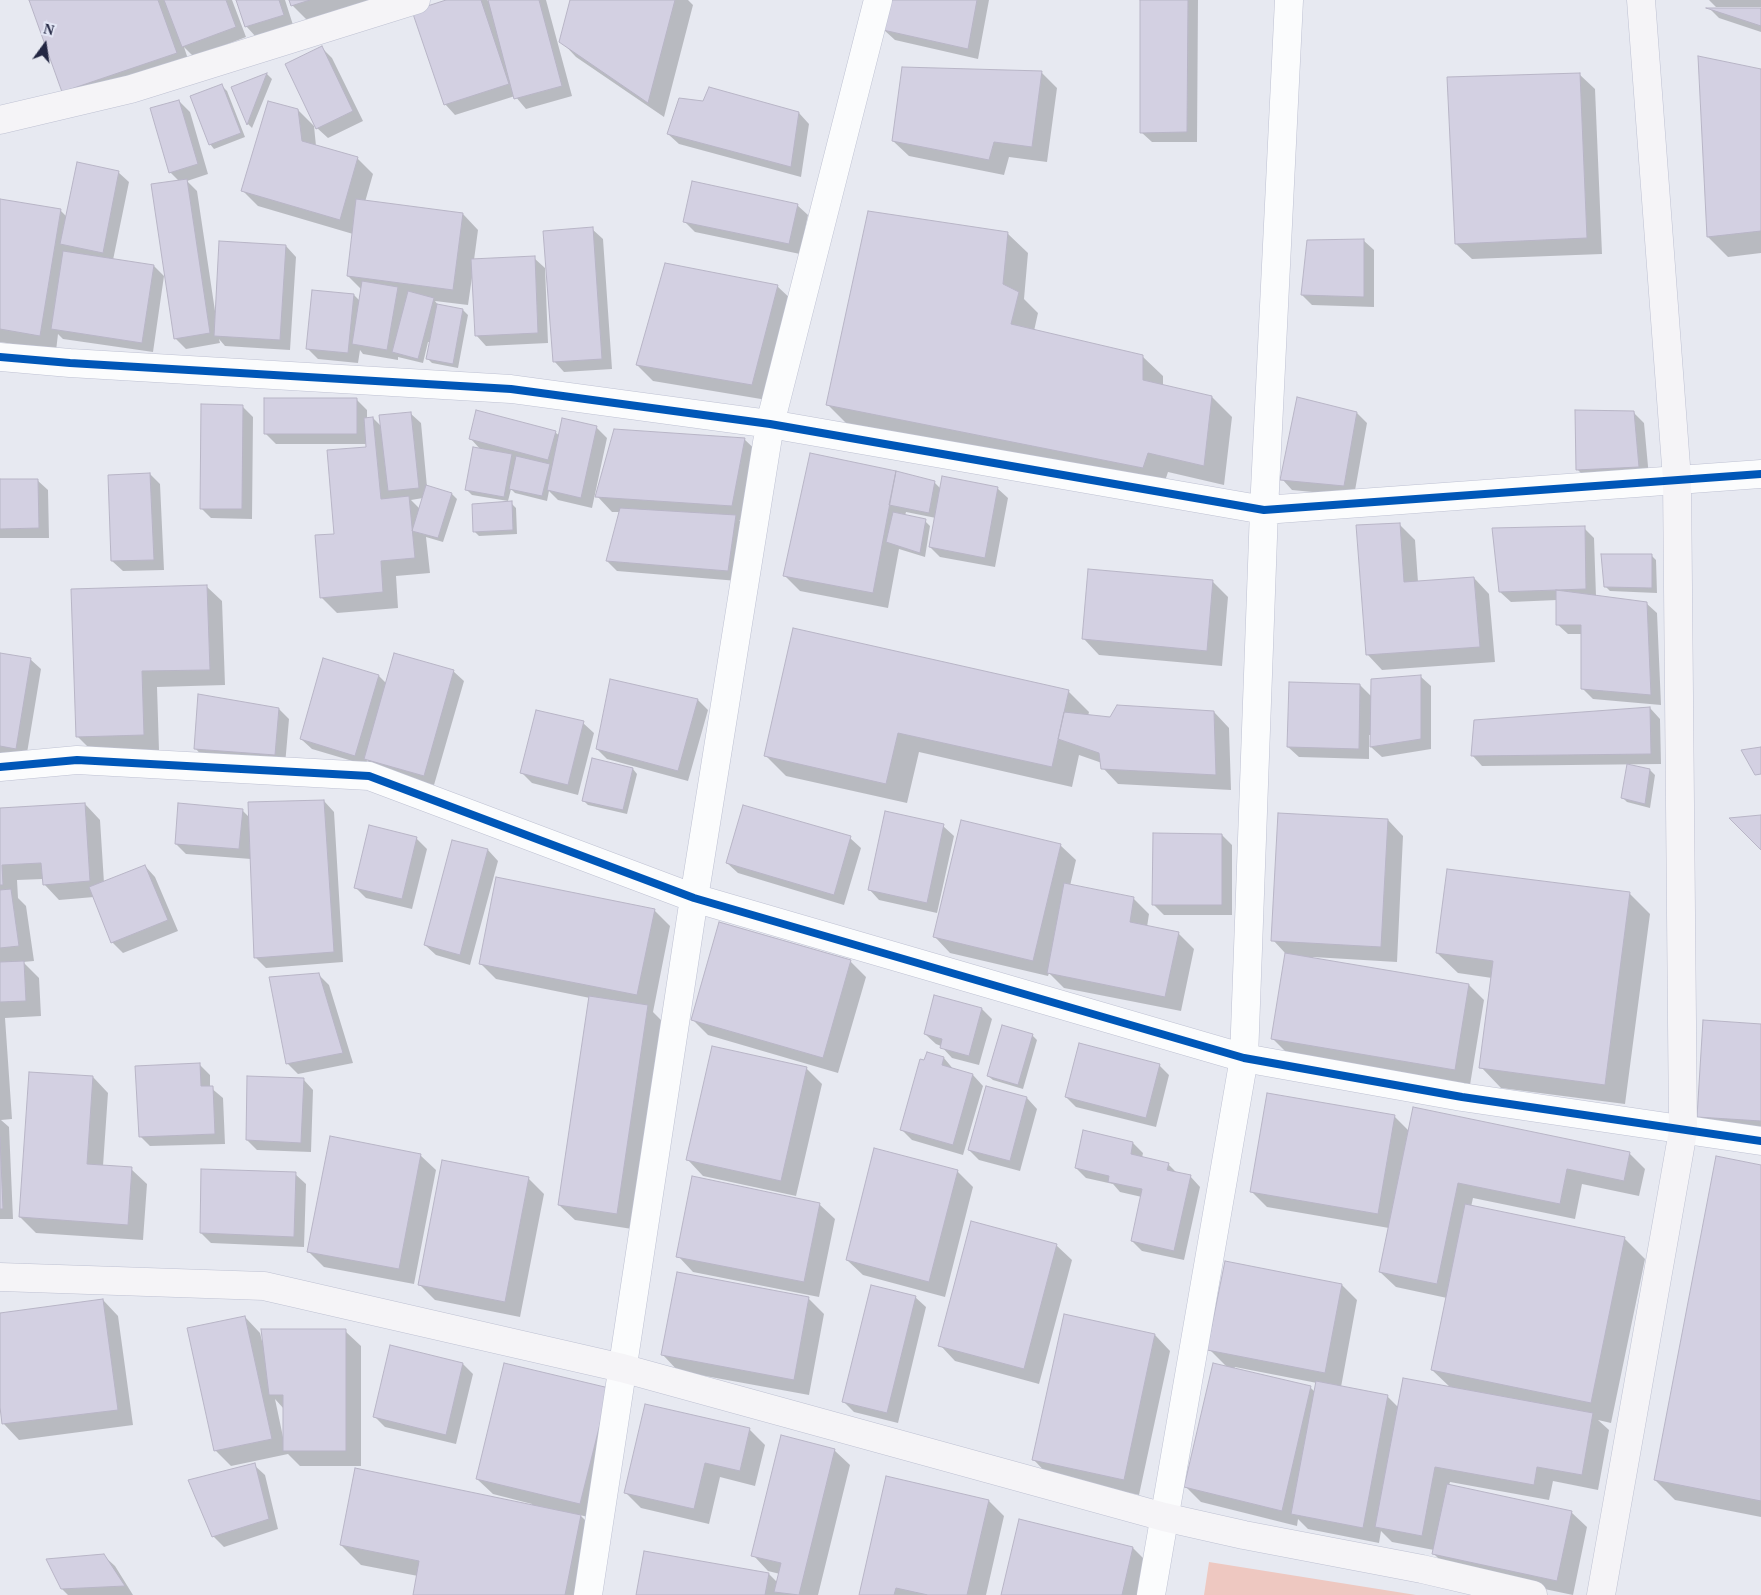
<!DOCTYPE html>
<style>
body{margin:0}
#map{position:relative;width:1761px;height:1595px;overflow:hidden;background:#e7e9f1;font-family:Georgia,serif}
canvas{display:block}
.north{position:absolute;left:20px;top:20px;width:50px;height:50px;-webkit-text-stroke:4px #e3e6f5;paint-order:stroke;rotate:14deg;font-size:14px;font-weight:700;line-height:20px;text-align:center;color:#232743}
.north::after{content:'';display:block;margin:auto;width:18px;height:22px;background:#232743;clip-path:polygon(50% 0,100% 100%,50% 72%,0 100%)}
</style>
<div id="map">
<canvas width="1761" height="1595"></canvas>
<div class="north">N</div>
</div>
<script>
const g = document.querySelector('canvas').getContext('2d');
g.lineJoin = 'round';
function fill(path, color) {
  g.fillStyle = color;
  g.fill(path, 'evenodd');
}
function poly(rows) {
  const path = new Path2D();
  for (const r of rows) {
    path.moveTo(r[0], r[1]);
    for (let i = 2; i < r.length; i += 2) path.lineTo(r[i], r[i + 1]);
  }
  return path;
}
function trace(path, color, width, dash) {
  g.strokeStyle = color;
  g.lineWidth = width;
  g.lineCap = dash ? 'butt' : 'round';
  g.setLineDash(dash || []);
  g.stroke(path);
}
const green = poly([
 [1209,1562,1416,1595,1204,1595]
]);
const shadow = poly([
 [31,0,232,0,246,37,194,57,184,47,191,68,63,92],
 [237,0,285,0,293,25,256,37,246,26],
 [290,0,373,0,308,21,292,5],
 [450,0,487,0,490,3,489,0,546,0,572,96,526,109,515,96,455,115,445,104],
 [572,0,688,0,693,5,664,117,576,57,561,41],
 [893,0,989,0,978,59,895,40,884,30],
 [1142,0,1198,0,1197,142,1152,142,1141,132],
 [1709,0,1761,0,1761,7,1716,7],
 [1711,10,1761,10,1761,32,1719,18],
 [322,48,332,58,363,121,328,138,317,128],
 [903,68,1042,73,1057,88,1047,162,1009,157,1004,175,909,156,893,141],
 [1761,70,1761,253,1728,257,1708,237],
 [267,74,272,79,252,128,248,124,233,87],
 [1579,74,1595,89,1602,254,1472,259,1456,244],
 [222,86,227,91,245,137,214,149,210,144],
 [179,101,190,112,208,174,187,181,197,191,215,311,286,246,296,257,290,350,225,346,219,339,220,343,186,349,175,338,180,182,170,172],
 [298,110,314,126,316,146,357,158,373,174,365,202,463,214,478,230,474,260,534,258,545,268,548,343,486,346,476,335,472,277,468,305,435,301,438,305,463,310,468,315,458,368,432,363,427,358,431,342,428,342,423,363,398,357,398,360,363,354,360,350,358,363,318,359,307,348,354,295,360,301,362,290,348,276,353,234,258,206,243,191],
 [799,113,809,124,801,177,679,144,668,134],
 [118,172,129,182,113,260,154,266,164,276,153,352,63,339,58,334,56,351,0,342,0,201,60,210,67,217],
 [797,205,808,215,800,254,695,232,685,222],
 [592,229,603,239,612,369,564,372,554,361],
 [1007,233,1028,253,1024,299,1038,313,1034,331,1142,356,1163,376,1163,386,1212,397,1232,417,1224,485,1168,472,1163,487,848,425,828,405],
 [1363,240,1374,250,1374,307,1312,305,1302,295],
 [777,286,793,301,767,400,653,381,637,365],
 [357,400,367,410,367,419,373,418,382,427,410,413,421,423,427,487,452,494,457,499,443,542,426,537,430,573,396,576,398,608,337,613,321,597,335,535,367,444,276,444,265,433],
 [423,498,420,509,411,500],
 [242,406,253,417,252,519,211,518,201,508],
 [477,412,556,433,560,436,596,427,607,438,592,508,558,500,549,491,547,501,515,493,511,489,508,501,472,495,467,490,481,450,470,438],
 [1357,413,1367,423,1354,496,1292,490,1282,479],
 [1634,413,1644,423,1649,477,1588,480,1578,470],
 [744,439,760,454,747,521,739,520,746,527,738,581,617,571,607,561,620,512,612,512,597,496],
 [811,455,934,482,941,489,997,488,1008,498,995,567,940,557,930,547,936,518,906,512,905,516,925,521,930,526,925,557,899,549,888,608,800,591,784,575],
 [150,474,160,484,164,570,123,571,112,561],
 [0,480,37,480,48,490,49,538,0,538],
 [511,503,516,508,517,534,479,536,474,531],
 [1399,524,1415,540,1418,582,1474,578,1489,594,1495,662,1382,670,1367,654],
 [1584,528,1594,538,1596,596,1646,603,1657,613,1661,705,1593,699,1583,689,1582,634,1568,634,1557,624,1557,600,1511,602,1500,592],
 [1651,555,1656,560,1657,593,1610,591,1605,586],
 [1212,581,1228,597,1222,666,1099,655,1084,639],
 [206,586,222,601,225,685,157,687,159,750,93,752,77,736],
 [0,654,30,659,41,669,26,759,0,754],
 [453,671,464,681,434,785,376,769,367,760,366,765,312,749,301,739,379,676,386,683],
 [1420,676,1431,686,1431,749,1382,757,1371,747,1372,735,1369,735,1369,759,1299,757,1288,747,1360,685,1372,697],
 [1068,691,1089,712,1088,716,1111,718,1214,712,1229,728,1231,790,1118,784,1103,768,1102,763,1079,755,1072,787,919,752,907,803,786,776,766,756],
 [698,700,708,710,688,781,607,759,597,749],
 [1650,708,1660,719,1661,764,1482,766,1472,755],
 [279,709,289,719,285,765,205,759,195,748],
 [583,723,594,733,578,795,532,783,522,773],
 [633,769,637,774,627,814,588,805,583,800],
 [1650,770,1655,775,1650,808,1627,802,1622,797],
 [324,801,334,812,343,962,266,968,256,958,251,859,186,854,176,844,242,810,249,817],
 [85,804,100,820,104,883,145,866,155,877,178,931,123,953,112,942,94,897,59,900,44,884,43,879,17,880,18,898,26,906,34,961,23,962,39,978,41,1016,5,1018,12,1119,1,1120,9,1127,13,1219,0,1219,0,809],
 [1388,820,1403,836,1397,962,1313,957,1313,959,1469,985,1484,1000,1470,1085,1288,1054,1272,1038,1286,954,1273,940],
 [943,826,954,836,937,913,879,900,869,889],
 [1222,835,1232,845,1232,915,1164,915,1153,904],
 [416,838,427,849,412,909,366,898,355,887],
 [850,838,861,848,844,905,738,873,727,863],
 [1060,845,1076,860,1070,886,1134,899,1149,914,1147,927,1178,933,1194,949,1181,1011,1064,988,1049,973,1048,976,950,953,935,937],
 [488,850,498,861,470,965,436,955,425,945],
 [1629,893,1650,914,1625,1104,1501,1088,1481,1067,1492,978,1458,973,1437,953],
 [654,910,670,926,653,1012,663,1022,632,1229,575,1220,559,1205,590,998,496,979,480,963],
 [720,923,851,962,866,977,838,1073,708,1035,692,1019],
 [319,975,329,985,353,1063,298,1074,287,1063],
 [982,1009,992,1019,979,1065,952,1058,941,1046,936,1044,925,1034],
 [1761,1025,1761,1139,1719,1137,1699,1116],
 [1032,1035,1037,1040,1023,1089,993,1080,988,1076],
 [944,1058,954,1070,973,1075,983,1086,963,1155,912,1140,901,1129],
 [199,1064,210,1075,210,1087,223,1098,225,1144,150,1146,140,1136],
 [1159,1065,1169,1075,1156,1127,1076,1107,1066,1097],
 [806,1068,822,1084,796,1196,703,1176,688,1160],
 [93,1077,108,1093,103,1166,131,1169,147,1184,143,1240,36,1233,20,1217],
 [303,1079,313,1090,311,1152,257,1150,247,1140],
 [1027,1098,1037,1109,1020,1171,979,1160,969,1150],
 [1394,1116,1409,1131,1629,1153,1645,1169,1639,1196,1582,1184,1575,1219,1473,1198,1471,1207,1624,1238,1645,1259,1611,1423,1598,1420,1609,1430,1598,1490,1553,1481,1549,1500,1450,1482,1449,1485,1571,1512,1587,1527,1573,1595,1449,1569,1434,1554,1434,1550,1392,1542,1381,1531,1379,1543,1308,1529,1298,1519,1297,1526,1201,1502,1186,1487,1227,1367,1209,1349,1342,1285,1357,1300,1341,1387,1387,1396,1398,1407,1451,1388,1432,1370,1447,1298,1396,1287,1380,1272,1389,1228,1267,1207,1252,1192],
 [1235,1367,1317,1383,1315,1392,1310,1387,1234,1369],
 [1133,1143,1143,1153,1142,1158,1168,1164,1178,1174,1190,1176,1200,1187,1184,1260,1142,1251,1132,1241,1142,1197,1120,1192,1113,1184,1086,1178,1076,1168],
 [420,1155,436,1170,414,1284,324,1267,309,1252],
 [1761,1166,1761,1517,1675,1500,1655,1480],
 [957,1171,973,1187,945,1297,863,1275,847,1260],
 [295,1174,306,1184,304,1247,211,1243,201,1233],
 [528,1178,544,1194,520,1317,435,1300,420,1285],
 [819,1204,835,1219,819,1297,693,1272,678,1256],
 [1056,1245,1072,1260,1039,1384,955,1361,940,1345],
 [915,1297,926,1307,898,1423,854,1412,844,1402],
 [808,1298,824,1314,809,1395,678,1371,663,1355],
 [103,1300,118,1316,133,1425,19,1440,4,1424,0,1397,0,1314],
 [245,1317,260,1333,262,1341,345,1331,361,1346,361,1466,300,1466,288,1454,231,1466,215,1450],
 [275,1399,284,1409,284,1437,283,1437],
 [1155,1335,1170,1351,1139,1495,1049,1476,1034,1460],
 [463,1364,473,1374,456,1444,385,1427,374,1416],
 [624,1405,595,1519,580,1515,601,1536,589,1595,414,1595,418,1576,361,1565,341,1545,532,1506,532,1504,493,1494,477,1479],
 [749,1429,765,1445,755,1486,720,1477,709,1524,641,1508,626,1493],
 [834,1450,850,1465,818,1595,637,1595,769,1574,778,1583,780,1574,768,1571,753,1555],
 [254,1465,265,1475,278,1529,224,1547,213,1536],
 [989,1501,1004,1516,986,1595,861,1595],
 [1133,1548,1153,1568,1147,1595,1002,1595],
 [104,1556,115,1566,133,1595,68,1595,62,1589]
]);
const building = poly([
 [29,0,158,0,177,53,62,92,29,0],
 [164,0,226,0,236,27,182,47,164,0],
 [236,0,279,0,284,15,245,27,236,0],
 [289,0,310,0,291,6,289,0],
 [446,0,481,0,509,84,444,105,412,11,446,0],
 [488,0,539,0,562,86,514,99,488,0],
 [570,0,675,0,648,103,559,42,570,0],
 [892,0,977,0,968,49,883,30,892,0],
 [1140,0,1188,0,1187,132,1140,133,1140,0],
 [1706,8,1761,8,1761,26,1706,8],
 [322,46,353,111,316,129,285,64,322,46],
 [1698,56,1761,69,1761,231,1707,237,1698,56],
 [902,67,1042,71,1032,147,994,142,989,160,892,141,902,67],
 [267,73,247,125,231,87,267,73],
 [1580,73,1587,238,1455,244,1447,77,1580,73],
 [222,84,241,133,209,145,190,96,222,84],
 [709,87,799,112,791,167,667,134,679,98,703,101,709,87],
 [179,100,198,164,169,173,150,108,179,100],
 [268,101,298,109,302,141,358,157,340,220,241,191,268,101],
 [77,162,119,171,103,253,60,244,77,162],
 [187,179,210,333,174,339,151,184,187,179],
 [692,181,798,204,789,244,683,222,692,181],
 [0,199,61,209,40,336,0,329,0,199],
 [356,199,463,213,453,290,347,276,356,199],
 [868,211,1008,232,1003,284,1019,292,1011,324,1143,355,1143,380,1212,396,1204,466,1148,453,1143,468,826,405,868,211],
 [593,227,602,359,553,362,543,231,593,227],
 [1364,239,1364,297,1301,295,1307,240,1364,239],
 [219,241,286,245,280,340,214,336,219,241],
 [63,251,154,265,142,343,51,329,63,251],
 [535,256,538,333,475,336,471,259,535,256],
 [665,263,778,285,752,385,636,365,665,263],
 [362,281,398,287,387,350,352,344,362,281],
 [312,290,354,294,348,353,306,349,312,290],
 [408,291,434,298,418,359,392,352,408,291],
 [437,304,463,309,453,364,426,359,437,304],
 [1297,397,1357,412,1344,486,1280,480,1297,397],
 [264,398,357,398,357,434,264,434,264,398],
 [201,404,243,405,242,509,200,509,201,404],
 [476,410,556,431,548,460,469,439,476,410],
 [1575,410,1634,411,1639,467,1576,470,1575,410],
 [411,412,419,488,388,491,379,415,411,412],
 [373,417,381,499,409,496,415,558,381,561,383,592,320,598,315,535,334,534,327,450,366,447,364,418,373,417],
 [562,418,597,426,581,498,547,490,562,418],
 [614,429,745,438,732,506,595,497,614,429],
 [473,447,512,454,504,497,465,490,473,447],
 [810,453,896,471,873,593,783,576,810,453],
 [516,456,550,464,542,496,509,489,516,456],
 [896,471,935,481,929,513,889,505,896,471],
 [150,473,154,560,111,561,108,475,150,473],
 [942,476,998,487,985,558,929,547,942,476],
 [0,479,38,479,39,528,0,529,0,479],
 [426,485,452,493,438,538,412,531,426,485],
 [512,501,513,530,473,532,472,504,512,501],
 [620,508,736,515,728,571,606,561,620,508],
 [893,512,926,519,920,553,886,542,893,512],
 [1400,523,1404,582,1474,577,1480,647,1366,655,1356,525,1400,523],
 [1585,526,1586,589,1499,592,1492,528,1585,526],
 [1601,554,1652,554,1652,588,1604,587,1601,554],
 [1088,569,1213,580,1207,651,1082,639,1088,569],
 [207,585,210,670,142,671,144,735,76,737,71,589,207,585],
 [1556,590,1647,602,1651,695,1581,689,1581,625,1556,625,1556,590],
 [793,628,1069,690,1052,767,898,733,886,784,764,756,793,628],
 [0,653,31,658,16,749,0,746,0,653],
 [394,653,454,670,424,776,364,759,394,653],
 [323,658,379,675,355,756,300,739,323,658],
 [1421,675,1421,739,1370,747,1371,679,1421,675],
 [610,679,698,699,678,771,596,749,610,679],
 [1289,682,1360,684,1359,749,1287,747,1289,682],
 [198,694,279,708,275,755,194,749,198,694],
 [1117,705,1214,711,1216,775,1101,769,1099,753,1058,739,1064,712,1110,717,1117,705],
 [1650,707,1651,754,1471,756,1474,720,1650,707],
 [536,710,584,721,568,785,520,773,536,710],
 [1761,747,1761,774,1755,775,1741,750,1761,747],
 [592,758,633,768,623,810,582,801,592,758],
 [1627,764,1650,769,1645,804,1621,798,1627,764],
 [324,800,334,952,254,958,248,802,324,800],
 [85,803,90,881,43,885,41,863,2,865,3,885,0,885,0,808,85,803],
 [178,803,243,809,239,849,175,844,178,803],
 [743,805,851,836,834,895,726,863,743,805],
 [885,811,944,824,927,903,868,890,885,811],
 [1278,813,1388,819,1381,947,1271,941,1278,813],
 [1761,815,1761,850,1729,818,1761,815],
 [961,820,1061,844,1033,961,933,937,961,820],
 [369,825,417,837,402,899,354,888,369,825],
 [1153,833,1222,834,1222,905,1152,905,1153,833],
 [452,840,488,849,460,955,424,945,452,840],
 [145,865,168,920,111,943,89,887,145,865],
 [1447,869,1630,892,1605,1085,1479,1068,1493,961,1436,953,1447,869],
 [496,877,655,909,637,995,479,964,496,877],
 [1064,883,1134,897,1130,922,1179,932,1165,997,1047,973,1064,883],
 [11,889,19,946,0,948,0,890,11,889],
 [719,922,851,960,823,1058,691,1020,719,922],
 [1285,953,1469,984,1455,1070,1271,1039,1285,953],
 [24,961,26,1001,0,1002,0,962,24,961],
 [319,973,343,1053,286,1064,269,977,319,973],
 [934,995,982,1008,969,1056,940,1048,942,1039,924,1034,934,995],
 [589,996,648,1005,617,1214,558,1205,589,996],
 [1703,1020,1761,1024,1761,1121,1697,1117,1703,1020],
 [1002,1025,1033,1034,1018,1085,987,1076,1002,1025],
 [1079,1043,1160,1064,1146,1118,1065,1097,1079,1043],
 [712,1046,807,1067,781,1181,686,1160,712,1046],
 [927,1052,944,1057,942,1065,973,1074,953,1145,900,1130,920,1059,924,1060,927,1052],
 [200,1063,201,1086,213,1086,215,1134,139,1137,135,1066,200,1063],
 [29,1072,93,1076,87,1164,132,1167,128,1225,19,1217,29,1072],
 [247,1076,304,1078,301,1143,246,1140,247,1076],
 [986,1086,1027,1097,1010,1161,968,1150,986,1086],
 [1267,1093,1395,1115,1378,1214,1250,1192,1267,1093],
 [1413,1107,1630,1152,1624,1181,1567,1169,1560,1204,1458,1183,1437,1284,1379,1272,1413,1107],
 [1083,1130,1133,1142,1131,1154,1169,1163,1167,1170,1191,1175,1174,1251,1131,1241,1142,1189,1108,1182,1109,1176,1075,1168,1083,1130],
 [330,1136,421,1154,399,1269,307,1252,330,1136],
 [0,1137,3,1209,0,1209,0,1137],
 [874,1148,958,1170,929,1282,846,1260,874,1148],
 [1716,1156,1761,1165,1761,1501,1654,1480,1716,1156],
 [442,1160,529,1177,505,1302,418,1285,442,1160],
 [201,1169,296,1172,294,1237,200,1233,201,1169],
 [692,1176,820,1203,804,1282,676,1257,692,1176],
 [1465,1204,1625,1237,1591,1403,1431,1370,1465,1204],
 [971,1221,1057,1244,1024,1369,938,1346,971,1221],
 [1225,1261,1342,1284,1325,1373,1207,1350,1225,1261],
 [677,1272,809,1297,794,1380,661,1355,677,1272],
 [871,1285,916,1296,887,1413,842,1402,871,1285],
 [103,1299,118,1410,2,1424,0,1407,0,1313,103,1299],
 [1064,1314,1155,1334,1124,1480,1032,1460,1064,1314],
 [245,1316,272,1439,214,1451,187,1328,245,1316],
 [261,1329,346,1329,346,1451,283,1451,283,1395,269,1395,261,1329],
 [390,1345,463,1363,446,1435,373,1417,390,1345],
 [504,1363,609,1388,580,1504,476,1479,504,1363],
 [1213,1363,1311,1386,1282,1511,1184,1487,1213,1363],
 [1403,1378,1593,1413,1582,1475,1537,1467,1534,1485,1435,1467,1422,1536,1375,1527,1403,1378],
 [1316,1381,1388,1395,1363,1528,1291,1514,1316,1381],
 [645,1404,750,1428,740,1471,705,1463,694,1509,624,1493,645,1404],
 [781,1435,835,1449,799,1595,774,1592,781,1563,751,1556,781,1435],
 [255,1463,269,1519,212,1537,188,1480,255,1463],
 [355,1468,581,1515,565,1595,413,1595,419,1561,340,1545,355,1468],
 [886,1476,989,1500,967,1595,928,1595,896,1588,894,1595,859,1595,886,1476],
 [1447,1484,1572,1511,1557,1581,1432,1554,1447,1484],
 [1019,1519,1133,1547,1122,1595,1001,1595,1019,1519],
 [644,1551,769,1573,765,1595,636,1595,644,1551],
 [104,1554,125,1586,61,1589,46,1559,104,1554]
]);
const street = poly([
 [0,357,70,363,511,389,770,424,1264,510,1761,474],
 [0,767,77,760,369,776,694,898,1244,1058,1462,1097,1761,1141],
 [588,1595,694,898,770,424,878,0],
 [1151,1595,1244,1058,1264,510,1289,0]
]);
const secondary = poly([
 [0,120,131,89,416,0],
 [0,1277,264,1286,622,1368,1164,1517,1244,1535,1422,1569,1533,1595],
 [1601,1595,1683,1131,1677,479,1641,0]
]);
const cycleway = poly([
 [0,357,70,363,511,389,770,424,1264,510,1761,474],
 [0,767,77,760,369,776,694,898,1244,1058,1462,1097,1761,1141]
]);
fill(green, '#eec8c1');
fill(shadow, '#0003');
fill(building, '#d3d0e2');
trace(building, '#b8b5c6', 1);
trace(street, '#bec1d2', 29);
trace(secondary, '#bec1d2', 29);
trace(street, '#fbfcfd', 28);
trace(secondary, '#f5f4f7', 28);
trace(cycleway, '#0057b8', 8);
</script>
